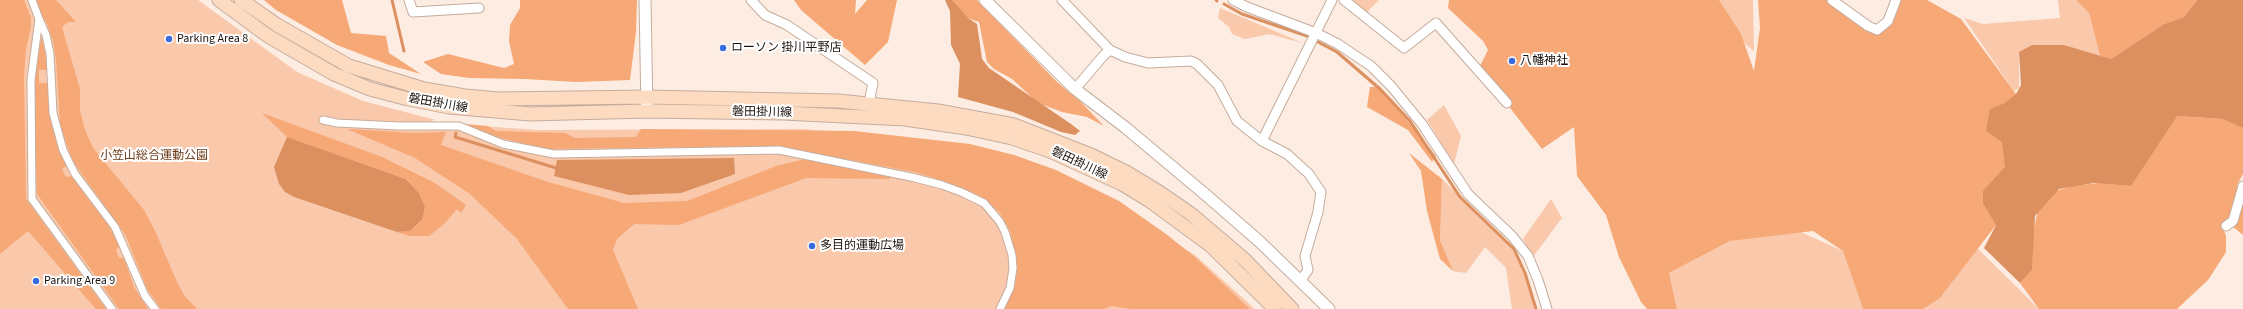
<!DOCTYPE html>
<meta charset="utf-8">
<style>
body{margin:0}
canvas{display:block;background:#fcece2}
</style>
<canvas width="2243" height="309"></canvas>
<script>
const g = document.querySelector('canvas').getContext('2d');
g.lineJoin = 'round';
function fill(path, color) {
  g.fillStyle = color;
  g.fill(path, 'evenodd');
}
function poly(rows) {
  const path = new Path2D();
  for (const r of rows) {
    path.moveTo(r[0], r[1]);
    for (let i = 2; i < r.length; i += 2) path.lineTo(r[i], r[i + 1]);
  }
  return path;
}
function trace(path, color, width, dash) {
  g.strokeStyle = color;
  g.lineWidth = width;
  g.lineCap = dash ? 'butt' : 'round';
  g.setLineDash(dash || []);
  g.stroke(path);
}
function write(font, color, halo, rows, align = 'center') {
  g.font = font + ' "Source Sans 3","Noto Sans JP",sans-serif';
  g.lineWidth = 4;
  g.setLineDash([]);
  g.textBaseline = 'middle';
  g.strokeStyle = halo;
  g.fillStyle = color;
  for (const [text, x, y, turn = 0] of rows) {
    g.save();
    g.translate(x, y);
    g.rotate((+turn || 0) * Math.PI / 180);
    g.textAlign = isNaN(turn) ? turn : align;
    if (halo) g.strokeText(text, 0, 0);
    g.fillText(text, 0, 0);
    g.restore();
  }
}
const green = poly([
 [0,0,198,0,297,72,363,101,436,120,431,120,440,123,537,130,802,129,899,136,1126,210,1196,256,1255,309,0,309],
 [1351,0,1379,0,1366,13],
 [1719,0,1753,0,1754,51,1745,44],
 [2058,0,2076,0,2089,13,2100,56,2089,54,2019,52,2019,88,2014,91,1964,18,1983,24,2060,18],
 [1220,8,1303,43,1269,34,1245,39,1232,34,1229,27,1218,18],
 [1444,105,1461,136,1454,164,1427,120],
 [1442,179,1514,249,1525,273,1536,309,1512,309,1506,268,1485,247,1466,273,1453,271,1440,240],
 [1551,199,1562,218,1533,257,1523,239],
 [1796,230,1843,251,1863,309,1677,309,1669,273,1730,241],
 [1977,248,2039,309,1922,309,1944,293]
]);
const forest = poly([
 [0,0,24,0,31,18,31,26,26,49,24,76,26,199,106,309,96,309,28,231,0,254],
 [34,0,56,0,76,22,68,22,62,27,80,89,80,111,85,130,93,148,144,210,156,233,177,282,184,295,197,309,161,309,147,289,126,236,72,160,60,124,56,60,53,41,47,24],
 [264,0,342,0,351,33,386,36,389,53,421,74,389,65,337,45,276,10],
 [520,0,637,0,636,32,630,80,576,82,525,79,469,78,441,74,423,62,448,54,504,68,514,64,509,41,510,25,520,8],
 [794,0,856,0,855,14,867,0,897,0,888,42,865,65,801,10],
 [951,0,977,0,1057,82,1081,102,1104,126,1087,117,1062,112,1038,103,1012,79,994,69,987,62,979,22,961,16],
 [1449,0,1719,0,1741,34,1754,71,1760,28,1758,0,1835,0,1877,29,1897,0,1927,0,1961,19,2016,94,1996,225,1940,298,1923,309,1863,309,1843,251,1813,231,1730,241,1669,273,1677,309,1647,309,1641,302,1619,257,1606,215,1577,176,1574,127,1542,149,1479,68,1488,50,1483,41,1448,8],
 [2076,0,2197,0,2184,17,2164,24,2111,59,2100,56,2089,13],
 [42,37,48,70,39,70,39,83,49,83,51,124,66,166,62,169,66,177,71,176,108,225,120,246,116,250,119,258,124,258,134,287,148,309,119,309,37,194,34,91,37,56],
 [1370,87,1377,87,1403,115,1436,156,1432,162,1408,130,1367,107],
 [262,113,382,157,435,183,466,205,461,213,457,209,444,224,429,236,409,236,397,232,410,231,418,225,422,220,425,207,419,193,407,179,287,137],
 [2177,116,2223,119,2243,126,2243,174,2237,185,2237,208,2223,229,2226,235,2226,252,2208,280,2177,309,2039,309,2020,283,2032,270,2033,234,2041,195,2073,186,2099,183,2131,186,2147,144],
 [465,124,488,126,496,131,565,133,575,138,636,137,641,129,854,131,970,144,1014,155,1056,170,1119,201,1166,234,1196,258,1250,309,1130,309,1112,306,1103,309,1000,309,1006,306,1015,285,1016,274,1016,255,1010,231,1000,213,986,200,934,178,914,172,777,146,546,149,485,134,465,126],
 [347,129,415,133,446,132,441,145,548,182,624,203,687,201,776,166,805,159,890,177,890,179,806,178,679,225,634,224,617,239,613,250,638,309,568,309,517,239,470,194,415,158],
 [1409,153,1442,179,1440,240,1453,271,1440,259,1427,211,1421,171],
 [2243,195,2243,235,2232,226,2242,207]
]);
const water = poly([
 [945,0,952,0,968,18,977,24,982,59,989,68,1071,124,1080,131,1075,135,1061,132,1013,112,958,97,960,64,951,45,950,11],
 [2197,0,2243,0,2243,128,2223,119,2177,116,2131,186,2094,183,2059,189,2035,216,2032,270,2020,283,1984,248,1996,225,1983,203,1983,191,2005,167,2002,142,1986,131,1990,109,2005,103,2016,94,2021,85,2019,52,2032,45,2064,45,2111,59,2164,24,2184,17],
 [287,137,406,179,419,193,425,207,422,220,410,231,397,232,294,197,285,192,279,184,274,167],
 [734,158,735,174,681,193,629,195,554,176,557,160]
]);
const stream = poly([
 [392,0,404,51],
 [1216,0,1217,1],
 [1224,4,1242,14,1307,36],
 [1318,42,1337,52,1380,89,1410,121,1460,197,1514,249,1525,273,1536,309],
 [456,133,455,137,556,168]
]);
const pedestrian = poly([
 [32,0,39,19],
 [323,120,337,123,399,126,459,126,503,144,554,154,779,150,911,177,942,185,961,192,984,203,1000,222,1005,232,1012,255,1013,268,1010,288,1000,309],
 [112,309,32,199,31,80,39,19,46,35,50,54,53,113,63,150,75,174,115,227,145,296,155,309]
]);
const minor = poly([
 [409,0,413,12,479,8],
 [751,0,765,15,787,25,873,83,869,103],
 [1062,0,1110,50],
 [1233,0,1247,7,1316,33,1338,44,1371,66,1391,86,1422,124,1468,194,1512,236,1528,256,1538,280,1547,309],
 [1344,0,1404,48,1436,23,1507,103],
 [1832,0,1868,26,1877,30,1888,21,1896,0],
 [1075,89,1104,55,1110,50,1125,57,1148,63,1191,61,1197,64,1218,85,1237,121,1262,141,1287,154,1309,174,1321,192,1318,212,1305,256,1308,270,1301,280],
 [1262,141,1332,0],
 [2226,226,2233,221,2243,186]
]);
const tertiary = poly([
 [645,0,647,111],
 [985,0,1075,89,1126,128,1206,195,1260,242,1329,309]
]);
const secondary = poly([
 [219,0,268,36,334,74,370,89,408,99,449,107,530,114,647,111,783,113,905,119,966,128,1012,138,1050,151,1122,184,1150,201,1211,246,1275,309],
 [241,0,277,25,349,66,424,89,465,96,498,99,647,97,838,101,938,111,1014,125,1091,155,1126,172,1159,192,1191,214,1245,260,1292,309]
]);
const markers = [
 [169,39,4,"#386cdc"],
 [723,48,4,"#386cdc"],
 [1512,61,4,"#386cdc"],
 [812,246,4,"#386cdc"],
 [36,281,4,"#386cdc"]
];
const poiNames = [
 ["Parking Area 8",177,39],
 ["ローソン 掛川平野店",731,48],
 ["八幡神社",1520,61],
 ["多目的運動広場",820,246],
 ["Parking Area 9",44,281]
];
const streetNames = [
 ["磐田掛川線",438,104,10],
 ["磐田掛川線",762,113,1],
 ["磐田掛川線",1079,164,25]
];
const parkNames = [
 ["小笠山総合運動公園",154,156]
];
fill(green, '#fac8aa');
fill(forest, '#f6a877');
fill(water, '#dc905f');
trace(stream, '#dc905f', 3);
trace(pedestrian, '#c5ac9d', 9);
trace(minor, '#c5ac9d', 11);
trace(tertiary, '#c5ac9d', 13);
trace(secondary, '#c5ac9d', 15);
trace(pedestrian, '#fff', 7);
trace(minor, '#fff', 9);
trace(tertiary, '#fff', 11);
trace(secondary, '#fddbc1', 13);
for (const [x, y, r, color] of markers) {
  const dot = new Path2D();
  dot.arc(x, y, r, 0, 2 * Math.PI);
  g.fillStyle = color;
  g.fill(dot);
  trace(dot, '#fff', 1.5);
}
write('12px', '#1c130e', '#fff', poiNames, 'left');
write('12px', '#1c130e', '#fff', streetNames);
write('12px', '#6d3b18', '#fff', parkNames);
</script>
